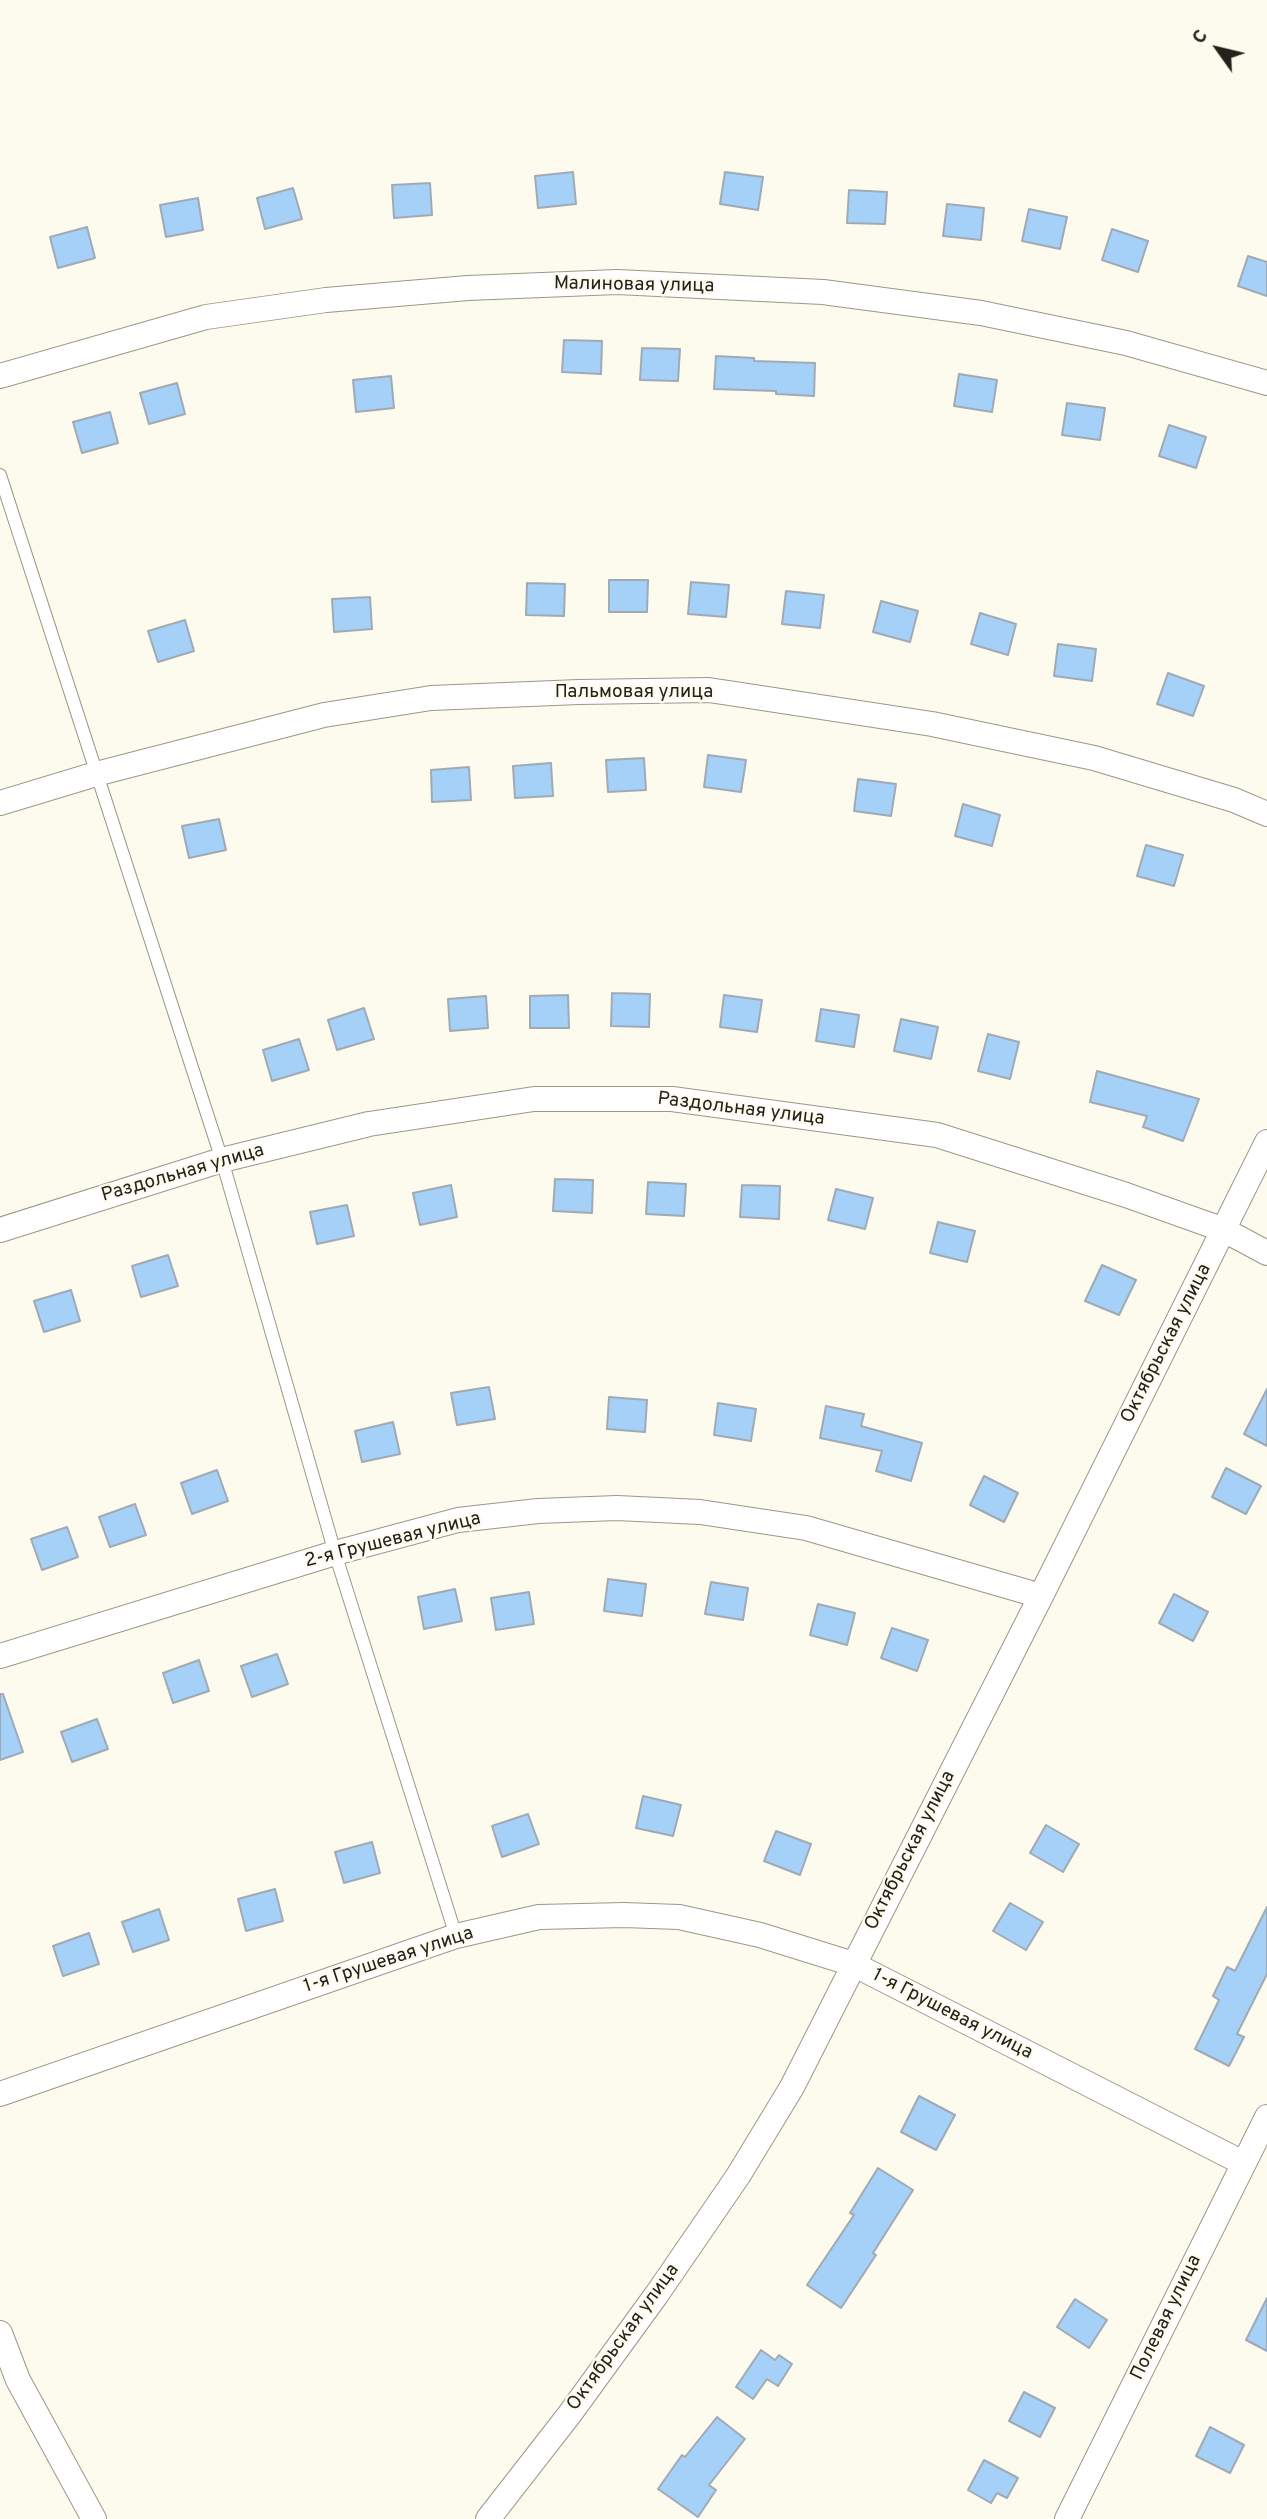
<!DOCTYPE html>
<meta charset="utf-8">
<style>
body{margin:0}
#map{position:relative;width:1267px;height:2519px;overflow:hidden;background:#fcfbed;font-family:Overpass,sans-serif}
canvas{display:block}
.north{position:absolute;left:1183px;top:14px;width:70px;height:70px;-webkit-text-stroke:5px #fcfbed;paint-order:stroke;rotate:304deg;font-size:19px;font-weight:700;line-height:28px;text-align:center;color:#22211c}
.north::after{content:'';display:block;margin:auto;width:24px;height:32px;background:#22211c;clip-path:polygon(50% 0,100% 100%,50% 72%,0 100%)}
</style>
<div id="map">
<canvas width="1267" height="2519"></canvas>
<div class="north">С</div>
</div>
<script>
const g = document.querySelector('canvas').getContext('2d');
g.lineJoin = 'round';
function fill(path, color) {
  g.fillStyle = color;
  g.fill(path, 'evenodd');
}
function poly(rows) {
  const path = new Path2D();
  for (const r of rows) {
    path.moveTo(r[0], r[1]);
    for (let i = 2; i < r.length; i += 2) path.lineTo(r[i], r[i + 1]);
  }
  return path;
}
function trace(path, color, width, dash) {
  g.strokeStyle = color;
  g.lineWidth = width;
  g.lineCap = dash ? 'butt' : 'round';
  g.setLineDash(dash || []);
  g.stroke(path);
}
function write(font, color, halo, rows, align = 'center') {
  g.font = font + ' Overpass,sans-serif';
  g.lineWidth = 5;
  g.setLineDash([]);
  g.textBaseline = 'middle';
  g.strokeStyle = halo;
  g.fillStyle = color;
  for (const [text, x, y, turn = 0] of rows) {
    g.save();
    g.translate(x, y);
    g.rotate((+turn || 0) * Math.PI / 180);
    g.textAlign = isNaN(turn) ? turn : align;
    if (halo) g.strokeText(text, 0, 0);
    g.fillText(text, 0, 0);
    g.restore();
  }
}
const building = poly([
 [573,172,576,204,538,208,535,176,573,172],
 [725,172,763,177,758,210,720,204,725,172],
 [430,183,432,215,394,218,392,185,430,183],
 [293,188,302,219,265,229,257,198,293,188],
 [849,190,887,192,885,224,847,223,849,190],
 [198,198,203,230,166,237,160,205,198,198],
 [947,204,984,208,981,240,943,236,947,204],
 [1029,209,1067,217,1060,249,1022,241,1029,209],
 [87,227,95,258,58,268,50,237,87,227],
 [1112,229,1148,241,1138,272,1102,260,1112,229],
 [1248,256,1267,262,1267,296,1238,286,1248,256],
 [564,340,602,341,601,374,562,372,564,340],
 [642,348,680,349,678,381,640,380,642,348],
 [716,356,754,358,754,361,815,363,814,396,776,394,776,391,714,389,716,356],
 [959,374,997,380,992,412,954,406,959,374],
 [391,376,394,408,356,412,353,380,391,376],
 [177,383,185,414,149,424,140,393,177,383],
 [1067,403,1105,408,1100,440,1062,435,1067,403],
 [110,412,118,443,82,453,73,422,110,412],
 [1169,425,1206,437,1196,468,1159,456,1169,425],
 [609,580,648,580,647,612,609,612,609,580],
 [691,582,729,585,726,617,688,614,691,582],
 [527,583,565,584,564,616,526,615,527,583],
 [786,591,824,595,820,628,782,624,786,591],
 [370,597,372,629,334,632,332,599,370,597],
 [881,601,918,611,910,642,873,632,881,601],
 [980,613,1016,624,1008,655,971,644,980,613],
 [185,620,194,651,158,662,148,631,185,620],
 [1058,644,1096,649,1092,681,1054,676,1058,644],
 [1168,673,1204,686,1193,716,1157,704,1168,673],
 [708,755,746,760,741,792,704,787,708,755],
 [644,758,646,790,608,792,606,760,644,758],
 [551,763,553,796,515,798,513,766,551,763],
 [469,767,471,800,432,802,431,770,469,767],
 [858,779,896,784,891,816,854,811,858,779],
 [963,804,1000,815,992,846,955,836,963,804],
 [219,819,226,850,189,858,182,826,219,819],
 [1146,845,1183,855,1174,886,1137,876,1146,845],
 [612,993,650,994,649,1027,611,1026,612,993],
 [568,995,569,1028,530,1028,530,996,568,995],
 [724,995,762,1000,757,1032,720,1027,724,995],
 [486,996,488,1028,450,1031,448,999,486,996],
 [364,1008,374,1039,337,1050,328,1020,364,1008],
 [821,1009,859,1015,854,1047,816,1041,821,1009],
 [901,1019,938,1027,931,1059,894,1051,901,1019],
 [988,1034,1019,1042,1010,1079,978,1071,988,1034],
 [299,1039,309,1070,272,1081,263,1050,299,1039],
 [1097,1071,1199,1099,1183,1141,1143,1127,1147,1116,1090,1102,1097,1071],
 [555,1179,593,1180,592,1213,553,1211,555,1179],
 [648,1182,686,1184,684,1216,646,1214,648,1182],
 [451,1185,457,1217,420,1225,413,1193,451,1185],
 [742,1185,780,1186,779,1219,740,1217,742,1185],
 [836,1189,873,1198,865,1229,828,1220,836,1189],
 [347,1205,354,1236,317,1244,310,1212,347,1205],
 [938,1222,975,1231,967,1262,930,1253,938,1222],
 [168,1255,178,1286,141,1297,132,1266,168,1255],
 [1102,1265,1136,1280,1119,1315,1085,1301,1102,1265],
 [71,1290,80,1321,44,1332,34,1301,71,1290],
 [489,1387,495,1419,457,1425,451,1393,489,1387],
 [1267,1389,1267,1446,1244,1434,1267,1389],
 [609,1397,647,1400,645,1432,607,1429,609,1397],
 [718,1403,756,1409,751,1441,714,1435,718,1403],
 [826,1406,864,1414,861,1426,922,1443,911,1481,876,1471,882,1451,820,1438,826,1406],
 [393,1422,400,1454,362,1462,355,1431,393,1422],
 [1226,1468,1261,1486,1246,1514,1212,1497,1226,1468],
 [217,1470,228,1501,192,1514,181,1483,217,1470],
 [984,1476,1018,1493,1004,1522,970,1505,984,1476],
 [135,1504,146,1535,110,1547,99,1517,135,1504],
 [67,1527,78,1557,42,1570,31,1539,67,1527],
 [608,1579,646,1584,642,1616,604,1611,608,1579],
 [711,1582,748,1588,743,1620,705,1614,711,1582],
 [455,1589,462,1621,424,1629,418,1597,455,1589],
 [529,1592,534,1624,496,1630,491,1598,529,1592],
 [1174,1594,1208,1612,1193,1641,1159,1623,1174,1594],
 [818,1604,855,1613,847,1645,810,1635,818,1604],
 [892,1628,928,1640,917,1671,881,1658,892,1628],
 [277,1654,288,1684,252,1697,241,1666,277,1654],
 [199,1660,209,1691,173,1703,163,1673,199,1660],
 [0,1694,3,1694,23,1752,0,1760,0,1694],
 [97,1719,108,1749,72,1762,61,1732,97,1719],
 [643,1796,681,1805,673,1836,636,1828,643,1796],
 [528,1814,539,1844,502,1857,492,1826,528,1814],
 [1046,1825,1079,1844,1063,1872,1030,1853,1046,1825],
 [776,1831,811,1844,800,1875,764,1861,776,1831],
 [372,1842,380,1873,344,1883,335,1852,372,1842],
 [275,1889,283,1921,246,1931,238,1899,275,1889],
 [1010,1903,1043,1922,1026,1950,993,1931,1010,1903],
 [1267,1907,1267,1974,1237,2034,1244,2037,1229,2066,1195,2049,1219,2000,1213,1996,1227,1967,1235,1971,1267,1907],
 [159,1909,169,1940,133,1952,122,1922,159,1909],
 [89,1933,99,1964,63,1976,53,1946,89,1933],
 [919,2096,955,2115,936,2150,901,2132,919,2096],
 [878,2168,913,2190,873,2253,876,2255,841,2308,807,2285,854,2215,850,2213,878,2168],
 [1267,2298,1267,2351,1246,2340,1267,2298],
 [1075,2299,1107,2320,1089,2348,1057,2327,1075,2299],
 [761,2350,775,2360,779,2355,792,2364,778,2386,767,2379,753,2399,736,2387,761,2350],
 [1024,2392,1055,2408,1040,2437,1009,2421,1024,2392],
 [717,2417,745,2439,709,2485,716,2490,698,2517,658,2489,682,2455,685,2457,717,2417],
 [1210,2427,1244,2445,1230,2473,1196,2456,1210,2427],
 [984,2460,1018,2478,1007,2498,997,2493,991,2503,968,2490,984,2460]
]);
const service = poly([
 [0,475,222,1160,335,1553,456,1936]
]);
const minor = poly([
 [0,376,206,317,326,300,468,288,617,282,823,292,981,313,1126,343,1267,383],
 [0,803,96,774,324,715,431,698,579,692,709,690,932,724,1094,758,1234,800,1267,814],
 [0,1230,222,1160,369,1124,534,1099,672,1099,937,1135,1126,1195,1224,1230,1267,1253],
 [0,1656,335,1553,458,1520,538,1511,617,1508,700,1512,806,1528,1041,1596],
 [0,2094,456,1936,539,1917,624,1915,679,1917,760,1935,853,1964,1243,2163],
 [0,2333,18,2380,94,2519],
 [488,2519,569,2415,657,2294,738,2176,792,2087,1041,1596,1267,1142],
 [1067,2519,1267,2117]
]);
const streetNames = [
 ["Малиновая улица",634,286,1],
 ["Пальмовая улица",634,693],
 ["Раздольная улица",741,1110,7],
 ["Раздольная улица",183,1174,-16],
 ["Октябрьская улица",1167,1344,-63],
 ["2-я Грушевая улица",393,1541,-14],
 ["Октябрьская улица",911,1851,-63],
 ["1-я Грушевая улица",389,1961,-18],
 ["1-я Грушевая улица",952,2015,27],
 ["Полевая улица",1167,2318,-64],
 ["Октябрьская улица",624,2338,-54]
];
fill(building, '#a5d0f7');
trace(building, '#a0aab4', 2);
trace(service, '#99988b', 14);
trace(minor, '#99988b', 26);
trace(service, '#fff', 12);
trace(minor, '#fff', 24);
write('19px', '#22211c', '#fcfbed', streetNames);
</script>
